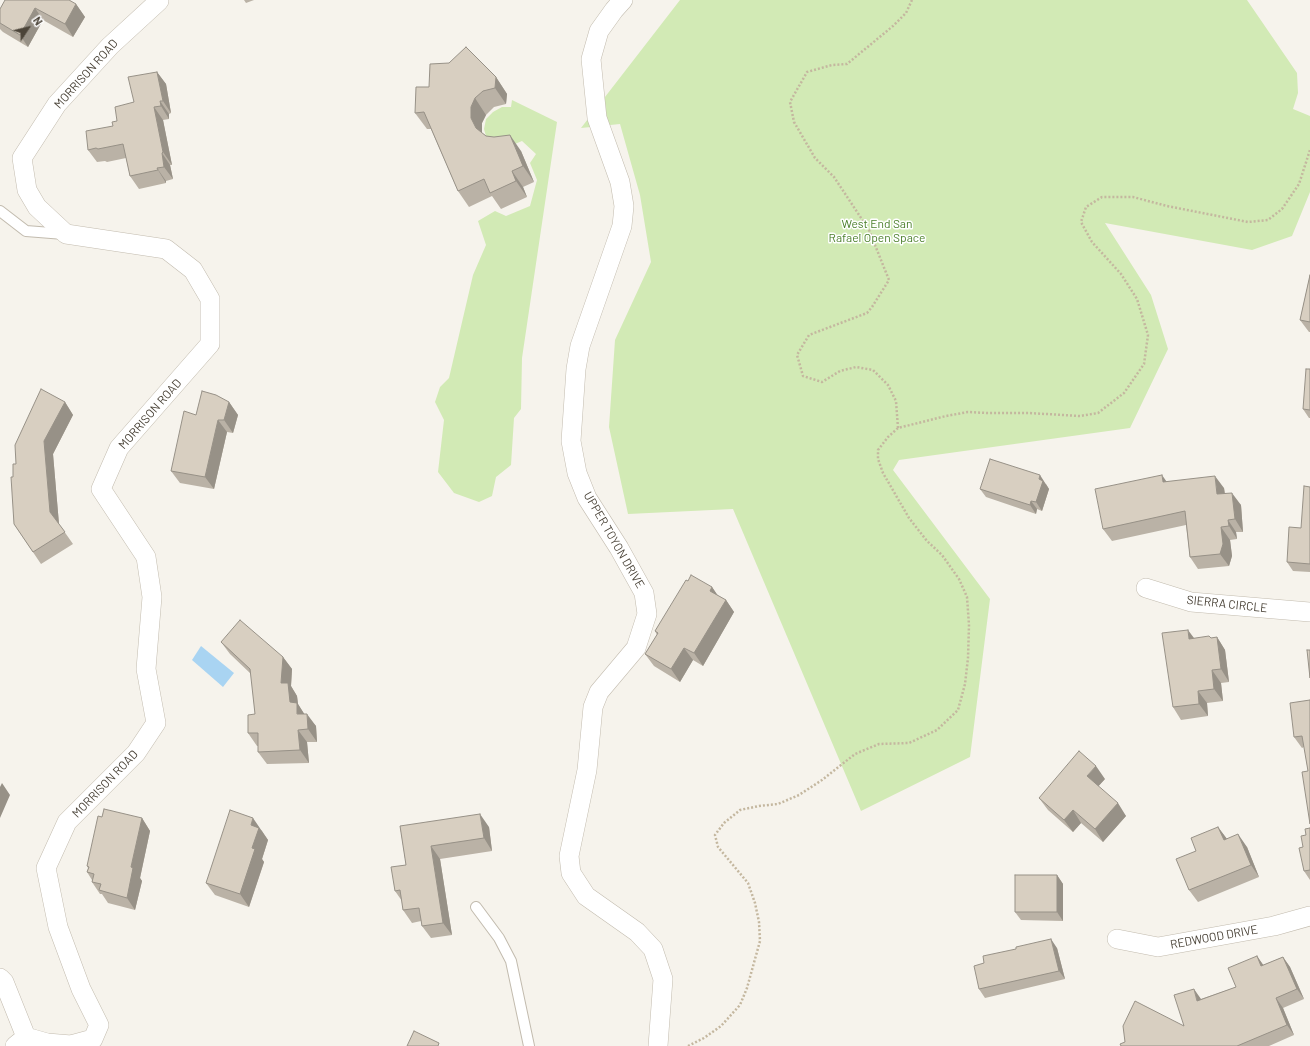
<!DOCTYPE html>
<style>
body{margin:0}
#map{position:relative;width:1310px;height:1046px;overflow:hidden;background:#f6f3ec;font-family:Barlow,sans-serif}
canvas{display:block}
.north{position:absolute;left:8px;top:8px;width:40px;height:40px;-webkit-text-stroke:3px #fff;paint-order:stroke;rotate:55deg;font-size:11px;font-weight:700;line-height:16px;text-align:center;color:#4b4439}
.north::after{content:'';display:block;margin:auto;width:14px;height:18px;background:#4b4439;clip-path:polygon(50% 0,100% 100%,50% 72%,0 100%)}
</style>
<div id="map">
<canvas width="1310" height="1046"></canvas>
<div class="north">N</div>
</div>
<script>
const g = document.querySelector('canvas').getContext('2d');
g.lineJoin = 'round';
function fill(path, color) {
  g.fillStyle = color;
  g.fill(path, 'evenodd');
}
function poly(rows) {
  const path = new Path2D();
  for (const r of rows) {
    path.moveTo(r[0], r[1]);
    for (let i = 2; i < r.length; i += 2) path.lineTo(r[i], r[i + 1]);
  }
  return path;
}
function trace(path, color, width, dash) {
  g.strokeStyle = color;
  g.lineWidth = width;
  g.lineCap = dash ? 'butt' : 'round';
  g.setLineDash(dash || []);
  g.stroke(path);
}
function write(font, color, halo, rows, align = 'center') {
  g.font = font + ' Barlow,sans-serif';
  g.lineWidth = 3;
  g.setLineDash([]);
  g.textBaseline = 'middle';
  g.strokeStyle = halo;
  g.fillStyle = color;
  for (const [text, x, y, turn = 0] of rows) {
    g.save();
    g.translate(x, y);
    g.rotate((+turn || 0) * Math.PI / 180);
    g.textAlign = isNaN(turn) ? turn : align;
    if (halo) g.strokeText(text, 0, 0);
    g.fillText(text, 0, 0);
    g.restore();
  }
}
const green = poly([
 [680,0,1247,0,1297,73,1298,93,1293,109,1310,116,1310,192,1292,236,1252,250,1105,223,1151,295,1168,349,1130,428,899,460,893,470,990,599,970,757,861,811,733,509,628,514,609,427,615,340,651,262,640,195,620,124,581,128],
 [512,100,557,122,522,358,521,409,514,418,511,465,496,477,492,496,479,502,454,493,438,472,444,420,435,402,440,387,449,378,473,275,486,245,478,221,495,211,506,216,530,206,537,180,530,163,536,154,522,141,508,147,487,140,484,129,486,119,493,112,502,107,511,107]
]);
const water = poly([
 [201,646,234,673,223,687,192,660]
]);
const path = poly([
 [898,428,896,401,888,385,873,370,856,367,840,371,822,382,803,376,797,355,809,335,867,313,872,307,889,280,869,230,834,177,815,158,794,122,790,102,807,72,832,65,847,64,893,26,906,13,912,0],
 [688,1046,704,1038,721,1026,740,1005,747,988,760,941,759,922,755,903,748,883,718,847,715,835,724,823,740,810,759,806,778,804,799,795,822,780,855,754,879,744,909,743,937,730,958,710,965,684,968,658,969,625,967,597,959,579,942,555,927,541,909,518,883,473,878,459,878,450,888,437,898,428,946,416,968,412,987,413,1029,413,1080,416,1098,413,1124,393,1144,364,1148,335,1137,299,1121,274,1092,242,1081,222,1086,207,1102,197,1133,197,1167,206,1248,222,1268,220,1282,209,1299,184,1310,150]
]);
const service = poly([
 [0,211,26,231,64,234],
 [476,907,499,938,511,961,529,1046]
]);
const minor = poly([
 [623,0,614,10,599,31,591,59,597,118,620,182,624,206,622,226,580,346,576,369,571,441,577,473,587,498,619,548,644,593,647,614,636,648,599,692,593,707,587,770,569,856,571,873,586,896,637,932,653,949,663,979,658,1046],
 [1146,588,1191,602,1310,612],
 [1117,939,1158,947,1274,926,1310,916],
 [0,978,4,982,26,1037,15,1046],
 [26,1037,47,1043,71,1045,93,1039,99,1025,81,989,58,927,46,868,67,822,136,753,156,723,146,669,152,597,146,557,101,489,119,448,210,344,210,299,193,270,166,249,66,234,37,207,27,190,22,158,57,104,110,46,159,1]
]);
const wall = poly([
 [244,0,254,0,246,3],
 [76,4,85,17,73,37,43,20,28,47,3,32,0,29,0,9],
 [157,72,166,84,171,113,169,114,169,119,163,120,172,165,170,165,173,179,166,181,166,183,139,189,130,176,126,158,107,162,105,161,97,162,88,150,113,126,134,102],
 [496,77,507,94,506,104,494,107,486,115,482,123,482,133,486,136,521,151,534,182,523,187,527,197,501,209,492,196,469,207,458,191,431,129,427,129,415,113,429,87],
 [1310,275,1310,332,1309,332,1300,320],
 [1310,369,1310,418,1309,418,1303,409],
 [65,402,73,415,53,454,59,524,73,544,41,564,14,524,13,477,16,464],
 [229,402,238,415,233,433,227,432,214,489,180,483,171,471,196,415],
 [1166,481,1224,488,1225,493,1241,505,1243,532,1236,532,1237,539,1230,540,1232,556,1229,566,1198,569,1190,557,1186,525,1112,541,1103,529],
 [1046,484,1049,489,1042,511,1037,509,1036,514,986,497,980,489],
 [1310,487,1310,572,1293,571,1287,562,1301,528],
 [688,581,712,587,717,595,726,600,734,612,703,666,693,660,680,682,654,666,645,654,657,635,655,631],
 [1217,637,1225,650,1229,682,1221,683,1223,701,1207,703,1208,716,1181,720,1173,707,1194,638,1211,638],
 [221,642,283,657,292,669,291,686,297,696,298,704,304,714,316,726,317,742,307,742,309,763,267,764,258,752,258,746,257,746,248,733,255,714,251,674,230,654],
 [1310,700,1308,771,1304,747,1302,748,1294,737],
 [1105,779,1098,786,1126,816,1103,842,1081,823,1073,832,1048,810,1039,798],
 [102,817,142,818,150,831,140,878,142,881,135,910,108,903,102,894,100,894,92,882,92,880,87,872,88,868,87,866],
 [400,826,489,827,492,851,440,859,452,935,431,938,422,926,421,921,412,923,403,910,402,901,395,891,406,865],
 [1218,827,1227,839,1247,847,1259,877,1198,902,1189,890,1196,851],
 [1310,828,1310,880,1304,871,1303,847,1306,835],
 [262,830,262,831,268,840,262,859,264,862,249,907,215,895,206,883],
 [1057,875,1063,884,1063,921,1021,920,1015,912],
 [1057,948,1065,979,985,998,979,989],
 [1257,956,1263,965,1283,957,1290,967,1304,999,1283,1008,1294,1035,1269,1046,1121,1046,1184,1026,1201,999,1236,987]
]);
const shadedWall = poly([
 [76,4,85,17,73,37,65,24],
 [35,8,43,20,28,47,20,35],
 [157,72,166,84,171,113,163,101],
 [496,77,507,94,506,104,495,88],
 [475,98,486,115,482,123,482,135,476,128,471,118,471,107],
 [160,101,169,114,169,119,161,106],
 [154,107,163,120,172,165,163,152],
 [510,135,521,151,534,182,523,166],
 [162,153,170,165,173,179,164,167],
 [157,168,166,181,166,183,158,170],
 [512,171,523,187,527,197,516,181],
 [65,402,73,415,53,454,59,524,50,512,44,441],
 [229,402,238,415,233,433,224,420],
 [218,420,227,432,214,489,205,477],
 [1040,475,1049,489,1042,511,1036,502,1039,479],
 [1162,475,1171,488,1163,482],
 [1215,476,1224,488,1226,506,1217,494],
 [1232,493,1241,505,1243,532,1235,519],
 [1031,501,1037,509,1036,514,1030,505],
 [1228,520,1236,532,1237,539,1229,526],
 [1221,527,1230,540,1232,556,1229,566,1220,554],
 [712,587,721,600,710,591],
 [726,600,734,612,703,666,694,653],
 [1188,630,1197,642,1189,639],
 [1217,637,1225,650,1229,682,1221,669],
 [684,648,693,660,680,682,671,669],
 [283,657,292,669,291,686,297,696,298,704,305,715,306,726,290,702,281,683],
 [1212,670,1221,683,1223,701,1214,689],
 [1198,691,1207,703,1208,716,1199,704],
 [307,714,316,726,317,742,308,729],
 [298,730,307,742,309,763,300,750],
 [1096,766,1105,779,1096,789,1087,776],
 [2,783,10,795,0,818,0,787],
 [1118,803,1126,816,1103,842,1095,829],
 [1073,810,1081,823,1073,832,1064,820],
 [480,814,489,827,492,851,484,838],
 [142,818,150,831,140,878,142,881,135,910,127,898,131,867],
 [253,818,268,840,262,859,264,862,249,907,240,894,251,825],
 [1218,827,1227,839,1224,840],
 [1238,834,1247,847,1259,877,1251,865],
 [431,846,440,859,452,935,443,923],
 [1057,875,1063,884,1063,921,1057,912],
 [1051,939,1057,948,1065,979,1059,971],
 [1257,956,1264,966,1261,966],
 [1283,957,1290,967,1304,999,1297,989],
 [1194,989,1201,999,1205,1011,1197,1001],
 [1276,998,1283,1008,1294,1035,1287,1025]
]);
const building = poly([
 [5,0,69,0,76,4,65,24,35,8,20,35,0,23,0,9,5,0],
 [466,47,496,77,495,88,483,91,475,98,471,107,471,118,476,128,486,136,494,137,510,135,523,166,512,171,516,181,490,193,484,179,458,191,424,112,415,113,416,87,429,87,430,64,449,63,466,47],
 [157,72,163,101,160,101,161,106,154,107,163,152,162,153,164,167,157,168,158,170,130,176,123,144,98,149,96,148,88,150,86,131,113,126,112,122,117,121,115,107,134,102,128,77,157,72],
 [1310,275,1310,322,1300,320,1310,275],
 [1306,369,1310,369,1310,410,1303,409,1306,369],
 [41,389,65,402,44,441,50,512,65,532,33,552,14,524,11,477,13,477,13,464,16,464,15,445,41,389],
 [202,391,216,395,229,402,224,420,218,420,205,477,171,471,184,411,196,415,202,391],
 [990,459,1040,475,1039,479,1043,481,1036,502,1031,501,1030,505,980,489,990,459],
 [1162,475,1163,482,1215,476,1217,494,1232,493,1235,519,1228,520,1229,526,1221,527,1223,544,1220,554,1190,557,1185,511,1103,529,1095,489,1162,475],
 [1304,486,1310,487,1310,564,1287,562,1289,527,1301,528,1304,486],
 [691,575,712,587,710,591,726,600,694,653,684,648,671,669,645,654,658,633,655,631,686,580,688,581,691,575],
 [240,620,283,657,281,683,288,683,290,702,297,703,297,714,307,714,308,729,298,730,300,750,258,752,258,733,248,733,248,715,255,714,250,669,221,642,240,620],
 [1188,630,1189,639,1209,636,1211,638,1217,637,1221,669,1212,670,1214,689,1198,691,1199,704,1173,707,1162,633,1188,630],
 [1307,650,1310,650,1310,678,1307,650],
 [1310,700,1310,824,1302,772,1308,771,1302,736,1294,737,1290,703,1310,700],
 [1079,751,1096,766,1087,776,1118,803,1095,829,1073,810,1064,820,1039,798,1079,751],
 [104,809,142,818,131,867,133,868,127,898,99,890,101,884,92,882,94,874,87,872,89,867,87,866,98,816,102,817,104,809],
 [230,810,253,818,251,825,259,828,252,848,255,849,240,894,206,883,230,810],
 [480,814,484,838,431,846,443,923,422,926,419,908,403,910,400,890,395,891,391,867,406,865,400,826,480,814],
 [1218,827,1224,840,1238,834,1251,865,1189,890,1176,859,1196,851,1191,838,1218,827],
 [1310,828,1310,870,1304,871,1299,848,1303,847,1301,836,1306,835,1305,829,1310,828],
 [1015,875,1057,875,1057,912,1015,912,1015,875],
 [1051,939,1059,971,979,989,974,966,984,963,983,956,1016,949,1016,947,1051,939],
 [1257,956,1261,966,1283,957,1297,989,1276,998,1287,1025,1237,1046,1121,1046,1120,1044,1125,1042,1123,1026,1135,1001,1184,1026,1174,995,1194,989,1197,1001,1236,987,1228,968,1257,956],
 [414,1031,439,1043,438,1046,407,1046,414,1031]
]);
const streetNames = [
 ["MORRISON ROAD",86,74,-48],
 ["MORRISON ROAD",150,414,-49],
 ["UPPER TOYON DRIVE",614,540,60],
 ["SIERRA CIRCLE",1227,604,6],
 ["MORRISON ROAD",105,784,-46],
 ["REDWOOD DRIVE",1214,937,-10]
];
const parkNames = [
 ["West End San",877,224],
 ["Rafael Open Space",877,238]
];
fill(green, '#d2eab5');
fill(water, '#a9d4f2');
trace(service, '#c2bbae', 12);
trace(minor, '#c2bbae', 20);
trace(path, '#c4b79f', 2.5, [2, 2]);
trace(service, '#fff', 10);
trace(minor, '#fff', 19);
fill(wall, '#bab2a6');
fill(shadedWall, '#979187');
fill(building, '#d8cfc1');
trace(building, '#979187', 1);
write('12px', '#4b4439', '#fff', streetNames);
write('12px', '#4a7f2a', '#fff', parkNames);
</script>
